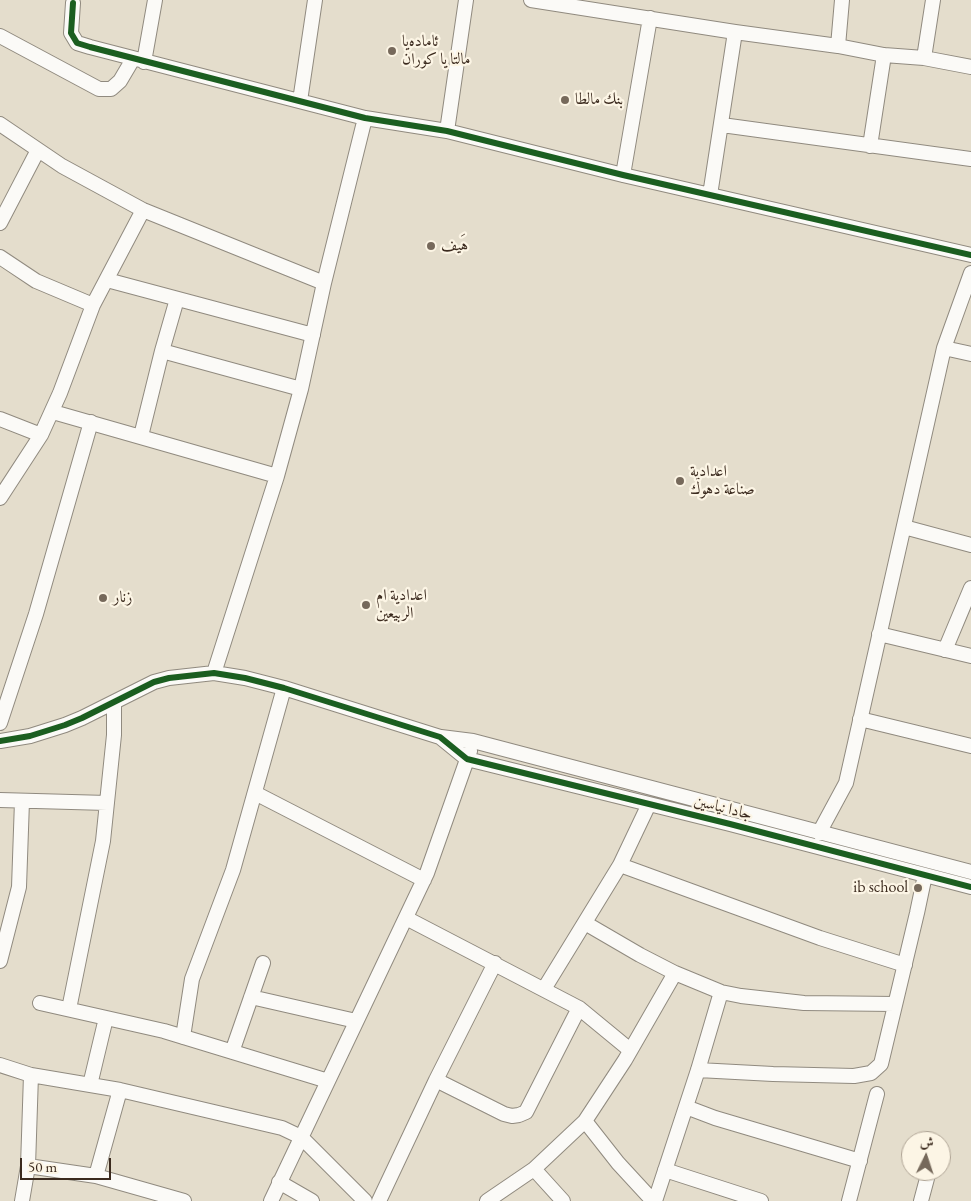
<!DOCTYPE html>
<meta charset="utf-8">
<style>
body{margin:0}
#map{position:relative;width:971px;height:1201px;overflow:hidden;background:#e4ddcc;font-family:"EB Garamond",Amiri,serif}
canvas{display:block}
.north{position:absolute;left:901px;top:1131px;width:50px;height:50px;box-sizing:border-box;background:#fcf5e5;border:1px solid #afa495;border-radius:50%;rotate:4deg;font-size:14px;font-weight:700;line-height:20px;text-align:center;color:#3b2a1e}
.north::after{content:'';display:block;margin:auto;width:18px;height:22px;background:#76695b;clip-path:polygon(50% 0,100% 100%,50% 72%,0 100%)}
.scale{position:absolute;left:20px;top:1158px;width:91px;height:22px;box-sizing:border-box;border:2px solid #3b2a1e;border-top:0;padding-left:6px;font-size:15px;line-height:18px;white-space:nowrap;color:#3b2a1e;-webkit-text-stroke:4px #fcf5e5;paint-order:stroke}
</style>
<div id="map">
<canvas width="971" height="1201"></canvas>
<div class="north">ش</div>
<div class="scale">50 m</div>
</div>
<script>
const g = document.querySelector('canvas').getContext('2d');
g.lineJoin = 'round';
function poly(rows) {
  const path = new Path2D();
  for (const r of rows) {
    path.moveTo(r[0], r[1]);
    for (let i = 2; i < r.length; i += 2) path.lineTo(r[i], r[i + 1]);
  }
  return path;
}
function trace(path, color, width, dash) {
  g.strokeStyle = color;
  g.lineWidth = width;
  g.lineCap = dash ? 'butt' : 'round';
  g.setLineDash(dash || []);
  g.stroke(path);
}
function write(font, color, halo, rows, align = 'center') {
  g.font = font + ' "EB Garamond",Amiri,serif';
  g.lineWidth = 4.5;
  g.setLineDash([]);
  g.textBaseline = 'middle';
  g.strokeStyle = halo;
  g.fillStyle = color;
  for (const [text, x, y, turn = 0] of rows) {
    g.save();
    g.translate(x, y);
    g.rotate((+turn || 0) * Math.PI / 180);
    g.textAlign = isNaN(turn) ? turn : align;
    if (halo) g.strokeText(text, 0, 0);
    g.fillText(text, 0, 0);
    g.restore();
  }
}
const minor = poly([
 [531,0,735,32,838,46,884,55,924,58,971,67],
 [73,3,71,33,77,43,90,47,365,118,447,131,623,175,971,255],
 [0,36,99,89,111,89,120,81,133,59],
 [838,46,842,0],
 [924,58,933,0],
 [144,62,155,0],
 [300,101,315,0],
 [0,124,62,166,143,210,324,283],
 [722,125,971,159],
 [447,131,466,0],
 [870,146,884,55],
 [623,175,650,18],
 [710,195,735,32],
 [0,223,38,150],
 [0,257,36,281,93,305],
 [107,280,313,335],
 [944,348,971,354],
 [162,351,301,389],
 [53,412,277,476],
 [0,419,41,435],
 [141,436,162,351,177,299],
 [0,498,41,435,60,393,93,305,143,210],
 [904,527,971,545],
 [879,634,971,656],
 [945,650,971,588],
 [214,673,277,476,301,389,324,283,365,118],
 [860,719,971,746],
 [0,723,36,614,91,422],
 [441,737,473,741,971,872],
 [0,741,30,736,65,725,82,718,154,682,169,678,214,673,245,678,284,688,440,737,467,759,730,824,971,887],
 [255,793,424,880],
 [0,800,107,803],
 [819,833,846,783,944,348,971,273],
 [620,865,820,938,905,965],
 [406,918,579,1008,630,1050],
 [585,923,640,955,675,973,721,992,741,996,804,1003,895,1004],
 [0,961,19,887,22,801],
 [544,989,620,865,649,804],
 [251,997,356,1021],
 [40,1003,164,1031,328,1081],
 [69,1009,103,841,114,735,114,702],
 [183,1037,192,979,233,870,284,688],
 [232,1052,263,963],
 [0,1065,31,1075,120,1090,282,1128,301,1137,365,1201],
 [698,1070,773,1074,854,1076,871,1073,881,1064,917,913,925,875],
 [436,1080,504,1114,512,1116,519,1115,526,1112,579,1008],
 [90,1085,106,1018],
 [686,1107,715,1118,860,1161],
 [585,1121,618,1163,653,1201],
 [28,1166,96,1176,184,1201],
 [534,1169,563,1201],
 [665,1170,761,1201],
 [96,1176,120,1090],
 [279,1182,312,1201],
 [22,1201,28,1166,31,1075],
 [271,1201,427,873,470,751],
 [379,1201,436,1080,495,963],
 [487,1201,534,1169,585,1121,625,1060,675,973],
 [655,1201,698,1070,721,992],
 [849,1201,877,1094],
 [921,1201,929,1171]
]);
const cycleway = poly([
 [73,3,71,33,77,43,90,47,365,118,447,131,623,175,971,255],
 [0,741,30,736,65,725,82,718,154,682,169,678,214,673,245,678,284,688,440,737,467,759,730,824,971,887]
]);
const markers = [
 [392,51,5,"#76695b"],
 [565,100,5,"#76695b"],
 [431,246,5,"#76695b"],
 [680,481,5,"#76695b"],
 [103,598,5,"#76695b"],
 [366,605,5,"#76695b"],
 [918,888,5,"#76695b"]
];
const poiNames = [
 ["ئامادەيا",402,42],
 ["مالتا يا كوران",402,60],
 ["بنك مالطا",575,100],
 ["هَيف",441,246],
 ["اعدادية",690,472],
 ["صناعة دهوك",690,490],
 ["اعدادية ام",376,596],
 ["الربيعين",376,614],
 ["زنار",113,598],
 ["ib school",908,888,"right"]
];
const streetNames = [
 ["جادا نیاسین",723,808,14]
];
trace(minor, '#908a7f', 16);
trace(minor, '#fbfaf7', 14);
trace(cycleway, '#1b5e20', 6);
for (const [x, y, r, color] of markers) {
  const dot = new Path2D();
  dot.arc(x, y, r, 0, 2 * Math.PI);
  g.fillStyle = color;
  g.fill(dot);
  trace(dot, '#fcf5e5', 2);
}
write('16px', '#3b2a1e', '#fcf5e5', poiNames, 'left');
write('16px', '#3b2a1e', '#fcf5e5', streetNames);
</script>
